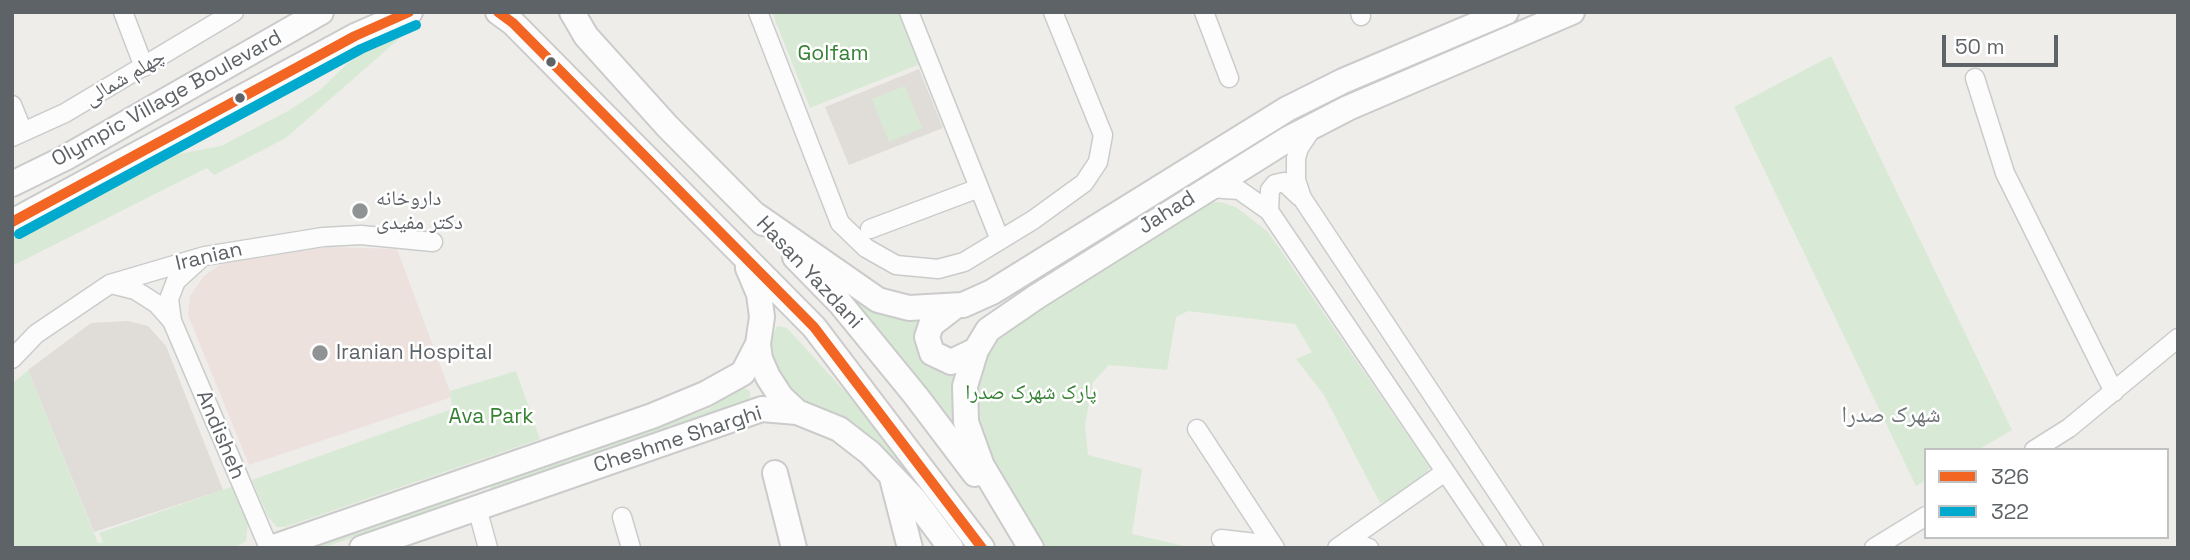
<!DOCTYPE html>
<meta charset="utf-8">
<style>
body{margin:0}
#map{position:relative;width:2190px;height:560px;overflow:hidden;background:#eeede9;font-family:"Space Grotesk",sans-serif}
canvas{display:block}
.frame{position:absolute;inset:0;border:14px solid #5e6367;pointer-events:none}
.legend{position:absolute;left:1924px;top:448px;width:245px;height:91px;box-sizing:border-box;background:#fff;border:2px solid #bfc1c2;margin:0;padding:9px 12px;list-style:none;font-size:21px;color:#5e6367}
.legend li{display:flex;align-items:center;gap:14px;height:35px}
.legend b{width:35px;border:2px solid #bfc1c2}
.scale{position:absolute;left:1942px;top:35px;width:116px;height:32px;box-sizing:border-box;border:4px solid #5e6367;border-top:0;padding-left:9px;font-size:21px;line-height:24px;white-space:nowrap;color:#5e6367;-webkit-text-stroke:5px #fff;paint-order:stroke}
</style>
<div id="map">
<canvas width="2190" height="560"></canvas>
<div class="frame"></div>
<ul class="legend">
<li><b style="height:9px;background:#f26522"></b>326</li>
<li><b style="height:9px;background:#00a9ce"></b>322</li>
</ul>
<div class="scale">50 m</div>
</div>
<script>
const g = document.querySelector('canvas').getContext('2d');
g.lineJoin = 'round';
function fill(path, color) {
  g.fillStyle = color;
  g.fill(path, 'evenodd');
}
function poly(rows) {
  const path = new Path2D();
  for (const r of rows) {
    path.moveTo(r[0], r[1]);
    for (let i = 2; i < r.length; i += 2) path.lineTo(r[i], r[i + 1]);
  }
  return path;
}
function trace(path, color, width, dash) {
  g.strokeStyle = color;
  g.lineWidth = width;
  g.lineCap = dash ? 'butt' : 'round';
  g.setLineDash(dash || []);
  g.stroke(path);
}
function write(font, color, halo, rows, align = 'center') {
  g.font = font + ' "Space Grotesk","Noto Naskh Arabic",sans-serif';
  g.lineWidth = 5;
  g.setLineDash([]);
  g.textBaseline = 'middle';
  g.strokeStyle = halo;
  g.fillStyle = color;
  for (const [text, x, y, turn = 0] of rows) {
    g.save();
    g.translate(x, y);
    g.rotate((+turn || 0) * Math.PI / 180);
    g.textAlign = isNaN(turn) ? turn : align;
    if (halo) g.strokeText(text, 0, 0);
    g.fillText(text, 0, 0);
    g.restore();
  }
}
const education = poly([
 [919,69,943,128,849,165,825,107],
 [128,321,148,326,166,346,223,490,94,532,28,370,91,323]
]);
const medical = poly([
 [329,247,397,249,452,397,249,465,188,315,190,296,204,276,225,261]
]);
const green = poly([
 [772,12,899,12,920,64,810,108],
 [401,37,286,138,214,175,207,168,12,266,12,238,81,198,88,199,162,157,221,146,288,111,320,90,349,62,380,42],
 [1831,56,2012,430,1978,450,1926,450,1926,480,1916,486,1734,107],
 [905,86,922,128,889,142,872,99],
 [1220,202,1236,207,1268,232,1430,468,1419,481,1391,500,1380,503,1324,395,1296,359,1312,352,1295,324,1188,311,1176,317,1167,370,1109,365,1093,382,1085,424,1088,455,1142,469,1132,534,1193,548,1042,548,1000,482,970,406,990,343,1011,324,1058,300,1201,203],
 [836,280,922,315,922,336,967,362,968,448],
 [777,326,787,328,869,418,964,548,956,548,794,397,766,351],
 [28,370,98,543,103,542,99,533,234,486,248,523,246,541,234,548,12,548,12,384],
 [516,371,540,439,285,527,277,527,268,517,252,480,452,409,450,391],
 [739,386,750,391,750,397,746,402,710,418,491,489,489,483,709,409],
 [458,493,460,500,322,548,297,548]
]);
const street = poly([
 [123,12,144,67],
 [758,12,840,223,866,248,896,265,938,269,964,262,1033,220,1084,183,1098,162,1103,135,1053,12],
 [909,12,1000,240],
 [1204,12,1229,78],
 [1360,12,1361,16],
 [1975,78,2005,173,2114,392],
 [12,105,23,132],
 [1311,130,1299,148,1296,158,1296,180,1302,198,1534,548],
 [12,137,65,113,234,12],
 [1210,188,1239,190,1269,211,1497,548],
 [1269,211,1270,190,1275,184,1284,182,1300,197],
 [870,229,979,188],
 [199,260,176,281,169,299,172,321,269,548],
 [111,284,135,290,157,304,172,321],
 [12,359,36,334,110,284,205,256,323,237,361,235,433,242],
 [1197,429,1275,548],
 [2034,450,2069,428,2178,338],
 [477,508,488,548],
 [622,517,631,548],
 [1221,539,1273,545],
 [1348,540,1369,548],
 [1337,548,1445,472],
 [1874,548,1926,516]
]);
const secondary = poly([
 [498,12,513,23,814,327,982,548],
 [572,12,586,36,667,126,763,223],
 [12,184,65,158,321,12],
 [753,213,878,300,909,308,963,305,992,292,1287,109,1343,81,1506,12],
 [12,222,355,36,410,12],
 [795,257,840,303,916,396,975,474],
 [953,308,931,325,927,337,932,353,951,362,976,350],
 [758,344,760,359,768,377,781,397,797,412],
 [775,473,794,548],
 [892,478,910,548],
 [271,548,652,416,705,394,743,373,758,344,762,317,759,294,748,268],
 [362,548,762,409,797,412,839,429,870,453,914,499,951,548],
 [1031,548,982,466,966,422,965,386,976,350,988,330,1036,297,1288,139,1348,108,1572,12]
]);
const bus1 = poly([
 [498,12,513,23,814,327,982,548],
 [12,222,355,36,409,12]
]);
const bus2 = poly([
 [19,234,361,49,416,25]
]);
const markers = [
 [551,62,6,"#5e6367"],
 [240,98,6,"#5e6367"],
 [360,211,9,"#909394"],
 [320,353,9,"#909394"]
];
const parkNames = [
 ["Golfam",833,54],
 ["پارک شهرک صدرا",1031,393],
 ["Ava Park",491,417]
];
const streetNames = [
 ["چهلم شمالی",125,78,-31],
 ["Olympic Village Boulevard",167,99,-29],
 ["Jahad",1167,213,-32],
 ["Iranian",209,257,-13],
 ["Hasan Yazdani",809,273,47],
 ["Andisheh",220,435,67],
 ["Cheshme Sharghi",678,440,-18]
];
const poiNames = [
 ["داروخانه",376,199],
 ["دکتر مفیدی",376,223],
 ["Iranian Hospital",336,353]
];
const neighbourhoodNames = [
 ["شهرک صدرا",1891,416]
];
fill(education, '#e0ddd9');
fill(medical, '#ede1de');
fill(green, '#d8ead5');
trace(street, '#cacccb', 21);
trace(secondary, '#cacbca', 28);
trace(street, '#fcfcfc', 18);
trace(secondary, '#fcfcfc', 24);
trace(bus1, '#f26522', 10);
trace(bus2, '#00a9ce', 10);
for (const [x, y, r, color] of markers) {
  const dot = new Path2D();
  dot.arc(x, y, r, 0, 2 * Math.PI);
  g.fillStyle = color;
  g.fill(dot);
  trace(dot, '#fff', 2.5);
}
write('21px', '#368133', '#fff', parkNames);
write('21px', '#5e6367', '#fff', streetNames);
write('21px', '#5e6367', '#fff', poiNames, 'left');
write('23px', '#6f7579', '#fff', neighbourhoodNames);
</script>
